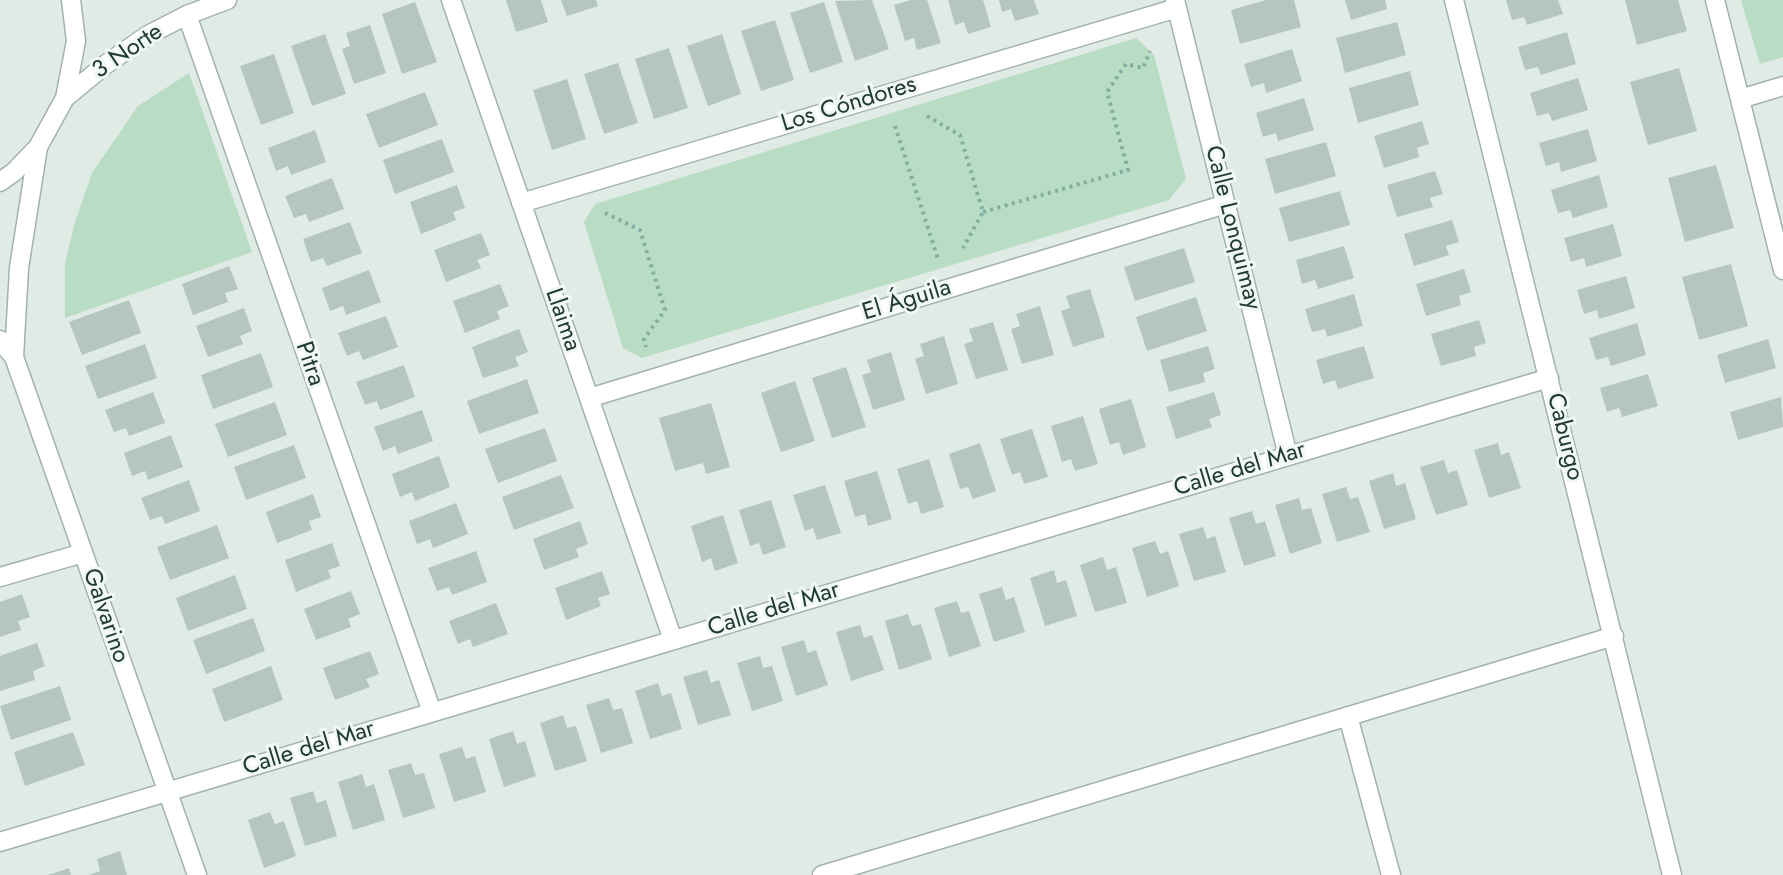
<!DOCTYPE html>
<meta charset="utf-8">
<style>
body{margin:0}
canvas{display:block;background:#e0ebe6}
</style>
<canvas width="1783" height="875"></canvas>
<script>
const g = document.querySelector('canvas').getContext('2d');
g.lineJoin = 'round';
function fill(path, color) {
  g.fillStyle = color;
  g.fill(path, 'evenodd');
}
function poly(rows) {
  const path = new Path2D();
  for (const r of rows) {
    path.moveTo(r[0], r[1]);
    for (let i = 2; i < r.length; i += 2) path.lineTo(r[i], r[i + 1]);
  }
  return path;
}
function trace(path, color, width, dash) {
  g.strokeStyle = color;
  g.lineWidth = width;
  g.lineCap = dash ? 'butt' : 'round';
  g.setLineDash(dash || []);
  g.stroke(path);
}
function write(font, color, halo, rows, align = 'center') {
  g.font = font + ' Jost,sans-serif';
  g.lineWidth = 6;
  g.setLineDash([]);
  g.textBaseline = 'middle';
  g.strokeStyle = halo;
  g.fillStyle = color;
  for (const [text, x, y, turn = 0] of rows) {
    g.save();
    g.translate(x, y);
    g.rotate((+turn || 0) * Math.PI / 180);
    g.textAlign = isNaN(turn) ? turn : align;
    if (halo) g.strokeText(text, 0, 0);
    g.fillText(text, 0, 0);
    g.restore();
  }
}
const green = poly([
 [1741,0,1783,0,1783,57,1760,64],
 [1136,38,1154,55,1186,179,1169,200,642,358,623,348,584,222,595,204],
 [189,73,252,252,65,318,65,264,74,225,92,173,138,106]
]);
const building = poly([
 [506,0,541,0,548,22,516,32],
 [561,0,596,0,598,6,567,16],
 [872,0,889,49,855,61,835,1],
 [911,0,927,0,941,43,917,50,914,38,905,41,894,5],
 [948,0,983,0,991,27,968,34,964,22,955,25],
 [999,0,1034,0,1039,14,1015,21,1011,9,1002,12],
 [1266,0,1294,0,1301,27,1240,44,1231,10],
 [1345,0,1385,0,1387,9,1351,20],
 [1506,0,1558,0,1563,14,1527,25,1524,17,1512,20],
 [1625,0,1678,0,1687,31,1637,45],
 [415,2,437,62,402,74,382,14],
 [824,2,843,62,810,73,790,13],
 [775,20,794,80,761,91,741,31],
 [1397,22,1406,55,1345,73,1336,38],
 [370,25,386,73,354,84,342,49,350,46,346,33],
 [1567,32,1576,64,1541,75,1538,67,1525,70,1518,47],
 [325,34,346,94,312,106,291,46],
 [722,34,741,94,708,106,687,46],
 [669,48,688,108,654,119,635,59],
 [1292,49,1302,81,1266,93,1264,83,1251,87,1244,64],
 [274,54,294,113,261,125,240,66],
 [618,63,638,123,604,134,584,74],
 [1679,68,1697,131,1648,145,1630,82],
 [1410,71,1419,105,1358,123,1349,88],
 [1578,78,1588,110,1552,121,1549,113,1537,116,1530,93],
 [567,79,586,139,552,150,533,90],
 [425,92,438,125,379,148,366,114],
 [1304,98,1314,130,1278,141,1276,133,1263,137,1256,113],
 [1422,121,1429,144,1417,148,1419,157,1384,168,1374,136],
 [1588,129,1597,161,1561,172,1559,162,1546,166,1539,143],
 [315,130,326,162,291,175,288,166,276,171,268,148],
 [442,139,454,172,395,194,383,160],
 [1326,142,1336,176,1275,194,1265,159],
 [1716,165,1734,228,1685,242,1668,178],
 [1435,171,1443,194,1430,198,1433,207,1397,217,1387,185],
 [1599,175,1608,207,1573,218,1570,210,1558,213,1551,190],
 [332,178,344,209,309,222,306,214,294,218,285,196],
 [457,185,465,208,453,212,456,220,421,234,410,202],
 [1340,191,1350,225,1289,242,1279,208],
 [1452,220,1459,242,1446,246,1449,255,1414,266,1404,234],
 [350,222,362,253,327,266,323,258,311,262,303,239],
 [1613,224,1622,256,1586,267,1584,258,1571,262,1564,238],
 [481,233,490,255,477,260,481,268,446,282,434,250],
 [1344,246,1354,278,1318,289,1315,280,1302,284,1296,260],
 [1184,248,1195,282,1135,301,1124,267],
 [1731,264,1748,326,1699,340,1682,277],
 [229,266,238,289,225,293,228,302,193,315,182,284],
 [1464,269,1471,292,1459,296,1461,305,1426,316,1416,284],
 [369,270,381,302,346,315,343,306,330,311,322,288],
 [1626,276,1635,308,1599,319,1597,310,1584,314,1577,290],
 [500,284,509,306,497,311,500,319,465,333,453,301],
 [1090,289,1105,337,1073,347,1061,311,1070,308,1066,296],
 [1354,294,1363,326,1327,337,1325,329,1312,332,1305,309],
 [1196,297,1207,331,1147,351,1136,317],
 [129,300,141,333,82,355,69,322],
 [1040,306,1054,355,1022,364,1011,329,1020,326,1016,314],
 [244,308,252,331,240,336,243,344,208,357,196,326],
 [386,316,398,347,363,360,359,351,347,356,338,333],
 [1479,320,1486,343,1474,347,1476,356,1441,366,1431,334],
 [993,322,1008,370,976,379,964,344,973,341,969,329],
 [1637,323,1646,355,1611,366,1608,357,1596,360,1589,338],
 [519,329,528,352,515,357,519,366,483,378,472,347],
 [944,336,958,384,926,394,915,359,924,356,920,344],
 [1768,339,1776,368,1725,383,1717,355],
 [145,344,157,378,98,399,85,366],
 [1208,346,1215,369,1203,373,1205,382,1169,392,1160,360],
 [1364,346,1374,378,1338,389,1335,380,1323,384,1316,360],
 [891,352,905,400,873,410,862,375,871,372,867,360],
 [261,353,273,387,213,409,201,375],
 [404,365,415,397,380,410,377,401,365,405,356,382],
 [846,367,866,427,832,438,812,378],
 [1648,374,1658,406,1622,417,1619,408,1607,412,1600,388],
 [527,379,539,413,479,434,467,401],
 [795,381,815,441,781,452,761,393],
 [153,392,165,423,129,436,126,428,114,432,105,410],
 [1214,392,1221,415,1209,419,1212,427,1176,439,1166,407],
 [1781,397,1783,427,1738,440,1730,412],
 [1131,399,1146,447,1123,455,1119,442,1110,445,1099,409],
 [275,402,287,435,228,457,215,424],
 [711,403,730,467,706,474,703,463,675,471,659,418],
 [422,410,433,441,398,454,395,446,383,451,374,427],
 [1083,416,1098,464,1075,471,1071,459,1062,462,1051,426],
 [545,428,557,461,498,483,485,449],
 [1032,429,1048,477,1024,484,1020,472,1012,475,1000,439],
 [171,435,183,467,148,480,145,471,132,476,124,453],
 [980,443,996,491,973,499,968,487,960,489,949,454],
 [1498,443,1501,455,1509,452,1521,488,1489,498,1474,450],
 [294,445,306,478,246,500,234,467],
 [439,456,450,487,415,501,412,492,400,497,392,474],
 [929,459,944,507,921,514,917,501,908,504,897,469],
 [1444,460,1448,473,1457,470,1468,505,1436,515,1420,467],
 [877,471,892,519,868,526,865,514,855,517,844,481],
 [1393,473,1396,486,1405,483,1416,519,1384,529,1369,481],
 [561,475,574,508,514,530,502,497],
 [189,480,200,511,165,524,162,516,150,520,141,498],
 [825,485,841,533,817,540,813,528,805,531,793,495],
 [1346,487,1350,499,1358,497,1370,532,1337,542,1322,494],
 [313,494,321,517,309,521,312,530,277,543,266,512],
 [1299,498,1302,510,1311,508,1322,543,1290,554,1275,505],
 [771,500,786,547,763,555,759,543,750,546,739,510],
 [456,503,468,534,433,548,430,539,417,544,409,521],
 [1252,511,1256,524,1265,521,1276,556,1244,566,1229,518],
 [723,515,738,563,715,571,711,558,702,562,691,526],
 [580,521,588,544,576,549,579,557,544,570,533,539],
 [217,525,229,558,170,580,157,547],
 [1203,527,1207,539,1215,536,1226,572,1194,581,1179,534],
 [1155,541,1160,554,1168,551,1179,586,1147,597,1132,548],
 [332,543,340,566,328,570,331,578,296,592,285,560],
 [476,551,487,582,452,595,449,587,437,591,428,568],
 [1103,557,1107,570,1116,567,1127,603,1095,612,1080,565],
 [1054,570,1057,583,1066,580,1077,616,1045,626,1030,578],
 [602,571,610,594,598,598,601,606,566,620,555,588],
 [235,575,247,609,188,631,176,598],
 [1002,587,1006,600,1014,597,1025,632,994,642,979,594],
 [351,591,360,614,348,619,351,627,316,640,304,609],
 [22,594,30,617,18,621,21,630,0,637,0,602],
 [957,601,961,613,969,611,981,646,949,657,934,608],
 [496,603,508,634,473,647,470,639,458,644,449,621],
 [908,614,912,626,921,624,932,659,899,670,885,621],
 [253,618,265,651,206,674,193,640],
 [860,625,864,638,872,635,884,670,851,681,836,632],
 [804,640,808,653,816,650,828,685,796,696,781,647],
 [37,643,45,666,33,671,35,680,0,691,0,656],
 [370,651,379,674,366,679,370,687,335,700,323,668],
 [760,656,763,668,772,666,783,701,752,711,737,663],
 [271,666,283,700,224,722,212,689],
 [707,670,711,683,719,680,731,715,698,725,683,677],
 [658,683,662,696,671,693,682,729,650,739,635,691],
 [60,686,71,720,11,740,0,706],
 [609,698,613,710,622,708,633,743,601,753,586,705],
 [563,715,567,728,576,726,587,761,555,771,540,723],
 [513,731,517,744,525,741,536,776,504,787,489,739],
 [73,732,85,765,25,786,14,752],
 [462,747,466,759,475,756,486,792,454,802,439,754],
 [411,763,415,775,424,773,435,808,403,818,388,770],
 [362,774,366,787,374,784,385,820,353,830,338,782],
 [313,791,317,803,326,800,337,836,305,846,290,798],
 [270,812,275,824,284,821,296,856,264,868,248,820],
 [120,851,127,875,89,875,100,871,97,859],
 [69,868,71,875,48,875]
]);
const path = poly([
 [927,116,960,135,983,212,963,248],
 [895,126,938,259],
 [983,212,1128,170,1107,92,1126,64,1143,68,1150,51],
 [605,213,640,230,665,310,644,339,646,347]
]);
const minor = poly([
 [451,0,673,640],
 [1175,0,1288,456],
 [1454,0,1672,875],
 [1715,0,1783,270],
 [187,15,432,712],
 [1740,99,1783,86],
 [521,203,1177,8],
 [0,340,14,357,197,875],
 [14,357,19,268,38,147],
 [589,398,1226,204],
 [0,577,83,553],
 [1348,716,1391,875],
 [0,842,1549,378],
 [822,875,1614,636]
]);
const tertiary = poly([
 [65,98,105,65,148,35,187,15,227,0],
 [0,182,14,172,38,147,65,98,76,41,71,0]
]);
const streetNames = [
 ["3 Norte",128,52,-34],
 ["Los Cóndores",849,105,-17],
 ["Calle Lonquimay",1232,228,76],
 ["El Águila",907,301,-17],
 ["Llaima",562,320,71],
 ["Pitra",309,364,71],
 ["Caburgo",1564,437,76],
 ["Calle del Mar",1240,470,-17],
 ["Calle del Mar",774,610,-17],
 ["Galvarino",105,616,71],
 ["Calle del Mar",309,749,-17]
];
fill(green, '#b9dcc4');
fill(building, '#b5c5bf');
trace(minor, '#a3b2ad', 21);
trace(tertiary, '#a3b2ad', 21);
trace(path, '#81aea2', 4, [3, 4.5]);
trace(minor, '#fff', 18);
trace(tertiary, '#fff', 18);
write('24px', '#213a35', '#f0f7f4', streetNames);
</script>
